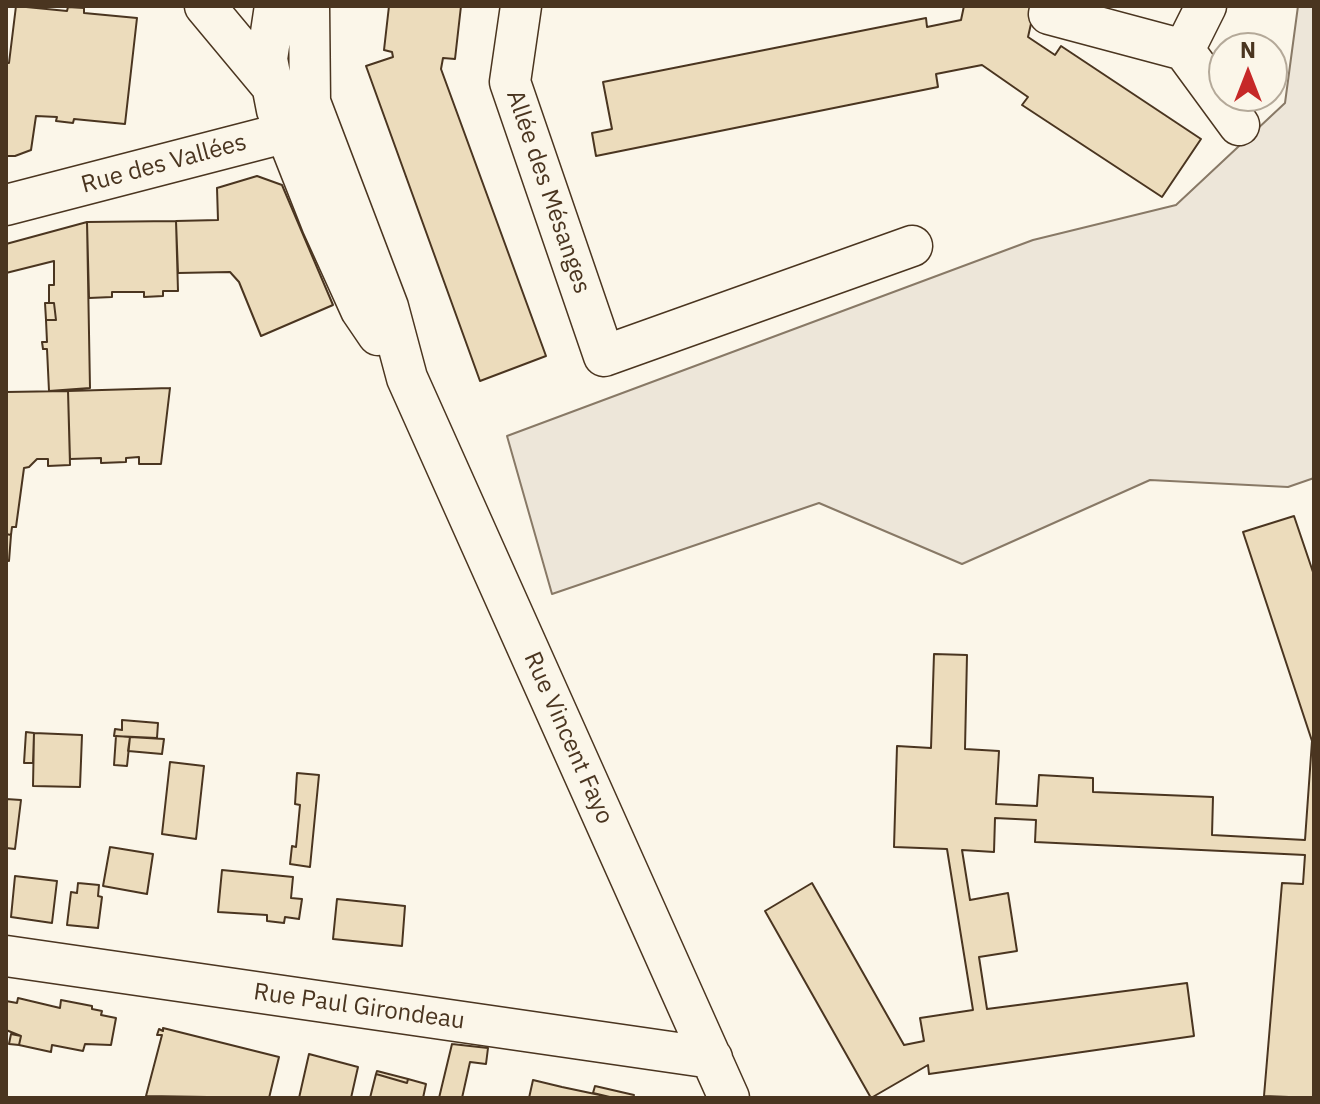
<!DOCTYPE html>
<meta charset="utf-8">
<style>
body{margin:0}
#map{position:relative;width:1320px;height:1104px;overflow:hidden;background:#fbf6e9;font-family:"IBM Plex Sans",sans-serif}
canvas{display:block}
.frame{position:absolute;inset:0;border:8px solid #4a3520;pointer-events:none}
.north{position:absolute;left:1208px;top:32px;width:80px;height:80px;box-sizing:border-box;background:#fbf6e9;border:2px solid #b4a999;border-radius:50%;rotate:0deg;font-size:22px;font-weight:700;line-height:32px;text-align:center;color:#4a3520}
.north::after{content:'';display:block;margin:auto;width:28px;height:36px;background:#c62828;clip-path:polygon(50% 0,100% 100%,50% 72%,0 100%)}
</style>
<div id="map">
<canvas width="1320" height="1104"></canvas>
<div class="frame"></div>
<div class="north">N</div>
</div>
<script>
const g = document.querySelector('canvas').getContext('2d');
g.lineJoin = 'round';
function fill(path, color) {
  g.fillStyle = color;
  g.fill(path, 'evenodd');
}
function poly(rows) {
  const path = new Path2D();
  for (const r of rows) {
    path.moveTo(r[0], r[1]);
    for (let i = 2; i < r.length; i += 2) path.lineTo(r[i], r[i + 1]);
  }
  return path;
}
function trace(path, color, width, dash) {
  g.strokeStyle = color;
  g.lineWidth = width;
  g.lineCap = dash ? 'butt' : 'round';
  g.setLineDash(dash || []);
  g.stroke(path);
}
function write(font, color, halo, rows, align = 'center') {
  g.font = font + ' "IBM Plex Sans",sans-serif';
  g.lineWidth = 6;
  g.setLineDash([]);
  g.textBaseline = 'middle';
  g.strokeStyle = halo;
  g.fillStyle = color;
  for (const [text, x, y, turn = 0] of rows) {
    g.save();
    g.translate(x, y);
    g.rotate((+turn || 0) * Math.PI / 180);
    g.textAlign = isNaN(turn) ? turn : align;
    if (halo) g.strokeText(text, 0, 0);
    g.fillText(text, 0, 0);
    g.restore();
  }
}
const green = poly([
 [1298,6,1314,6,1314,478,1288,487,1150,480,962,564,819,503,552,594,507,436,1033,240,1176,205,1285,103,1298,6]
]);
const building = poly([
 [16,6,67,11,68,7,84,8,84,13,137,18,125,124,74,119,73,123,56,121,57,117,36,116,31,150,15,156,6,156,6,63,9,63,16,6],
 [389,6,461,6,455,59,443,58,441,69,546,356,480,381,366,66,393,57,392,52,384,50,389,6],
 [964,6,1035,6,1028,37,1055,55,1061,46,1201,139,1162,197,1022,105,1028,97,982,65,936,74,938,87,596,156,592,133,612,129,603,82,926,18,927,27,961,20,964,6],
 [257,176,282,185,333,305,261,336,239,282,230,272,178,273,176,221,218,220,217,188,257,176],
 [176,221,178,291,163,291,163,296,144,297,144,292,112,292,112,297,89,298,87,222,176,221],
 [87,222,90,388,49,391,47,349,43,349,42,342,47,342,46,320,56,320,54,303,49,303,49,285,54,285,54,261,6,273,6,244,87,222],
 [45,303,54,303,56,320,46,320,45,303],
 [170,388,161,464,139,464,139,457,126,458,126,462,101,463,101,458,70,459,68,391,170,388],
 [68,391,70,465,48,466,48,459,37,459,29,467,24,468,16,527,12,527,11,535,6,534,6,392,68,391],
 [1294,516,1314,575,1314,1098,1264,1096,1282,883,1303,884,1305,855,1035,842,1036,820,995,818,994,852,962,850,970,900,1008,893,1017,951,979,957,987,1009,1187,983,1194,1036,929,1074,928,1065,871,1098,765,911,812,883,904,1045,924,1041,920,1018,973,1010,947,849,894,847,897,746,931,748,934,654,967,655,965,749,999,751,996,804,1037,806,1039,775,1093,778,1093,792,1213,797,1212,835,1305,840,1312,741,1243,532,1294,516],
 [6,534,11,535,9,561,6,560,6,534],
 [122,720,158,723,157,738,114,736,115,729,122,730,122,720],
 [26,732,34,733,33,763,24,763,26,732],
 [34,733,82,735,80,787,33,786,34,733],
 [116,736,130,737,127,766,114,765,116,736],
 [130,737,164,739,162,754,128,751,130,737],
 [170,762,204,766,196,839,162,834,170,762],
 [297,773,319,775,310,867,290,864,292,846,296,847,300,805,295,804,297,773],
 [6,799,21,800,15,849,6,848,6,799],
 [110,847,153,854,147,894,103,886,110,847],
 [222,870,293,877,291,898,302,899,299,919,285,917,284,923,267,921,267,915,218,912,222,870],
 [15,876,57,881,52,923,11,917,15,876],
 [78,883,99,885,98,896,102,897,98,928,67,925,71,892,77,893,78,883],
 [337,899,405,906,402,946,333,939,337,899],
 [18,998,60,1008,61,1000,92,1006,92,1009,102,1011,101,1015,116,1018,111,1045,85,1044,83,1051,52,1045,51,1052,19,1045,21,1036,6,1030,6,1001,17,1003,18,998],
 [163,1028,279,1057,269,1098,146,1096,162,1035,157,1035,159,1029,163,1031,163,1028],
 [11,1034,21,1036,19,1045,9,1044,11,1034],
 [452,1044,488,1048,486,1064,470,1062,462,1098,439,1098,452,1044],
 [309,1054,358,1067,351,1098,299,1098,309,1054],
 [377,1071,408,1079,407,1083,376,1074,377,1071],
 [376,1074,407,1083,408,1079,426,1084,423,1098,370,1098,376,1074],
 [533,1080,562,1087,614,1098,529,1098,533,1080],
 [595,1086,634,1095,633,1098,614,1098,593,1093,595,1086]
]);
const minor = poly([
 [205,6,270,84,278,87],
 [275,6,267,59,277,110,322,224,361,310,378,335],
 [309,6,310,102,388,307,407,378,729,1098],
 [521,6,510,82,604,356,912,246],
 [1049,14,1184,50,1206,6],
 [1184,50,1239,125],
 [6,205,284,133,300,114],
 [6,956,712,1058]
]);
const streetNames = [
 ["Rue des Vallées",164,164,-15],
 ["Allée des Mésanges",548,192,71],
 ["Rue Vincent Fayo",568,738,66],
 ["Rue Paul Girondeau",359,1007,8]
];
fill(green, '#ede6d9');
trace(green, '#887966', 2);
fill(building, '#ecdcbc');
trace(building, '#4a3520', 2);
trace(minor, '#4a3520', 43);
trace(minor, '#fbf6e9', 40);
write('24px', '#4a3520', '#fbf6e9', streetNames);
</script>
